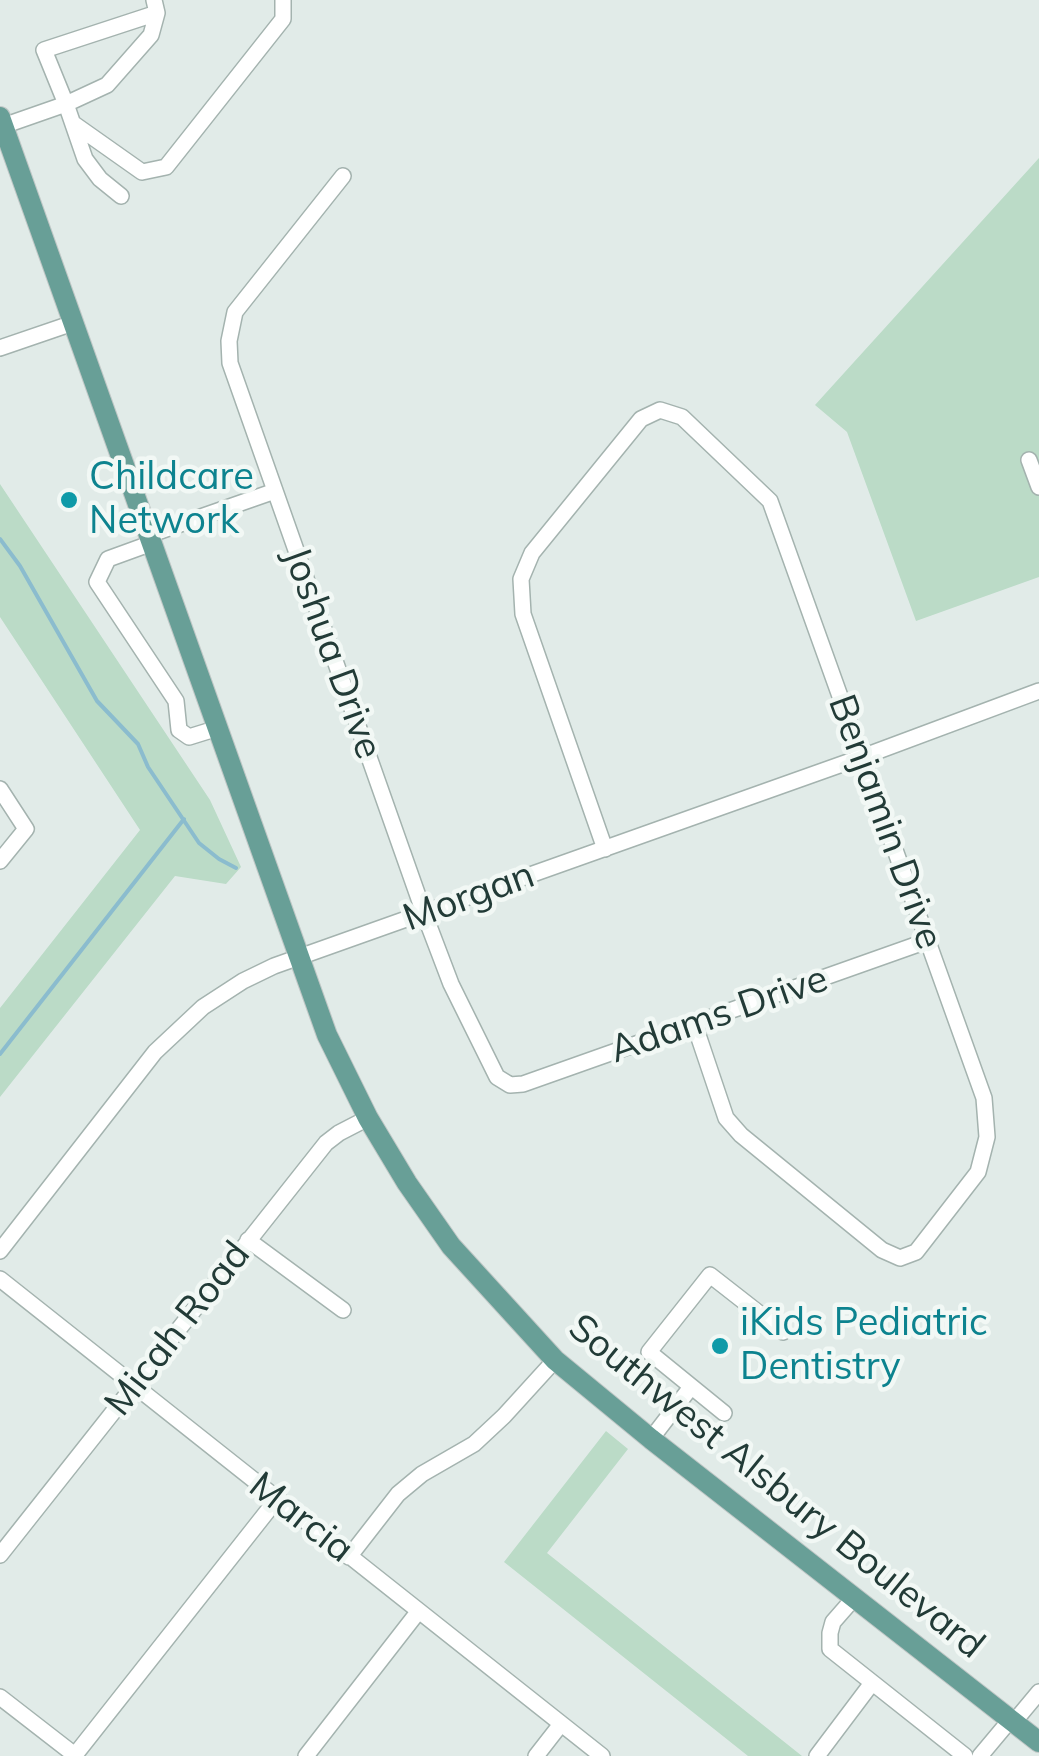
<!DOCTYPE html>
<style>
body{margin:0}
canvas{display:block;background:#e1ebe8}
</style>
<canvas width="1039" height="1756"></canvas>
<script>
const g = document.querySelector('canvas').getContext('2d');
g.lineJoin = 'round';
function fill(path, color) {
  g.fillStyle = color;
  g.fill(path, 'evenodd');
}
function poly(rows) {
  const path = new Path2D();
  for (const r of rows) {
    path.moveTo(r[0], r[1]);
    for (let i = 2; i < r.length; i += 2) path.lineTo(r[i], r[i + 1]);
  }
  return path;
}
function trace(path, color, width, dash) {
  g.strokeStyle = color;
  g.lineWidth = width;
  g.lineCap = dash ? 'butt' : 'round';
  g.setLineDash(dash || []);
  g.stroke(path);
}
function write(font, color, halo, rows, align = 'center') {
  g.font = font + ' Mulish,sans-serif';
  g.lineWidth = 9;
  g.setLineDash([]);
  g.textBaseline = 'middle';
  g.strokeStyle = halo;
  g.fillStyle = color;
  for (const [text, x, y, turn = 0] of rows) {
    g.save();
    g.translate(x, y);
    g.rotate((+turn || 0) * Math.PI / 180);
    g.textAlign = isNaN(turn) ? turn : align;
    if (halo) g.strokeText(text, 0, 0);
    g.fillText(text, 0, 0);
    g.restore();
  }
}
const green = poly([
 [1039,158,1039,577,916,621,847,432,815,405],
 [0,484,210,800,241,867,226,884,175,876,0,1097,0,1008,140,830,0,617],
 [606,1431,628,1449,547,1553,802,1756,748,1756,504,1562]
]);
const stream = poly([
 [0,539,20,566,97,701,138,744,148,767,199,843,219,859,236,868],
 [0,1054,184,819]
]);
const minor = poly([
 [154,0,157,13,151,35,107,85,66,104,44,50,157,13],
 [74,124,142,172,166,167,283,19,283,0],
 [3,126,66,104,85,159,100,179,121,196],
 [343,176,235,312,229,341,230,363,424,913,451,984,497,1077,510,1085,523,1084,927,941],
 [0,348,73,323],
 [1029,460,1039,487],
 [149,535,275,491],
 [152,543,108,559,97,582,176,701,179,730,189,737,218,728],
 [0,789,26,829,0,861],
 [605,849,523,614,521,579,532,553,641,419,660,410,682,417,770,501,984,1098,987,1137,978,1172,916,1252,900,1258,882,1250,741,1135,726,1118,694,1023],
 [248,1240,343,1310],
 [0,1251,155,1052,203,1007,243,981,274,966,319,950,862,757,1039,691],
 [0,1279,602,1756],
 [724,1413,649,1352,710,1275,783,1332],
 [651,1439,691,1387],
 [0,1555,326,1143,339,1133,368,1118],
 [349,1557,398,1494,422,1474,474,1444,504,1416,555,1360],
 [854,1598,833,1622,830,1633,830,1649,965,1756],
 [0,1697,76,1756],
 [1014,1722,1039,1692],
 [75,1755,277,1499],
 [306,1756,418,1612],
 [536,1756,561,1724],
 [817,1756,872,1683],
 [980,1756,1011,1719]
]);
const major = poly([
 [0,117,327,1035,368,1118,407,1183,451,1246,555,1360,651,1439,1039,1742]
]);
const markers = [
 [69,500,10,"#0f9aa8"],
 [720,1346,10,"#0f9aa8"]
];
const cultureNames = [
 ["Childcare",89,478],
 ["Network",89,522],
 ["iKids Pediatric",740,1324],
 ["Dentistry",740,1368]
];
const streetNames = [
 ["Joshua Drive",332,653,70],
 ["Benjamin Drive",885,822,70],
 ["Morgan",469,897,-20],
 ["Adams Drive",719,1015,-19],
 ["Micah Road",178,1329,-52],
 ["Southwest Alsbury Boulevard",776,1487,39],
 ["Marcia",301,1518,38]
];
fill(green, '#bbdbc7');
trace(stream, '#8bbcce', 4);
trace(minor, '#a4b3af', 18);
trace(major, '#c1c8c7', 22);
trace(minor, '#fff', 15);
trace(major, '#689f97', 20);
for (const [x, y, r, color] of markers) {
  const dot = new Path2D();
  dot.arc(x, y, r, 0, 2 * Math.PI);
  g.fillStyle = color;
  g.fill(dot);
  trace(dot, '#f2f8f5', 4);
}
write('38px', '#0d838f', '#f2f8f5', cultureNames, 'left');
write('38px', '#223b37', '#f2f8f5', streetNames);
</script>
